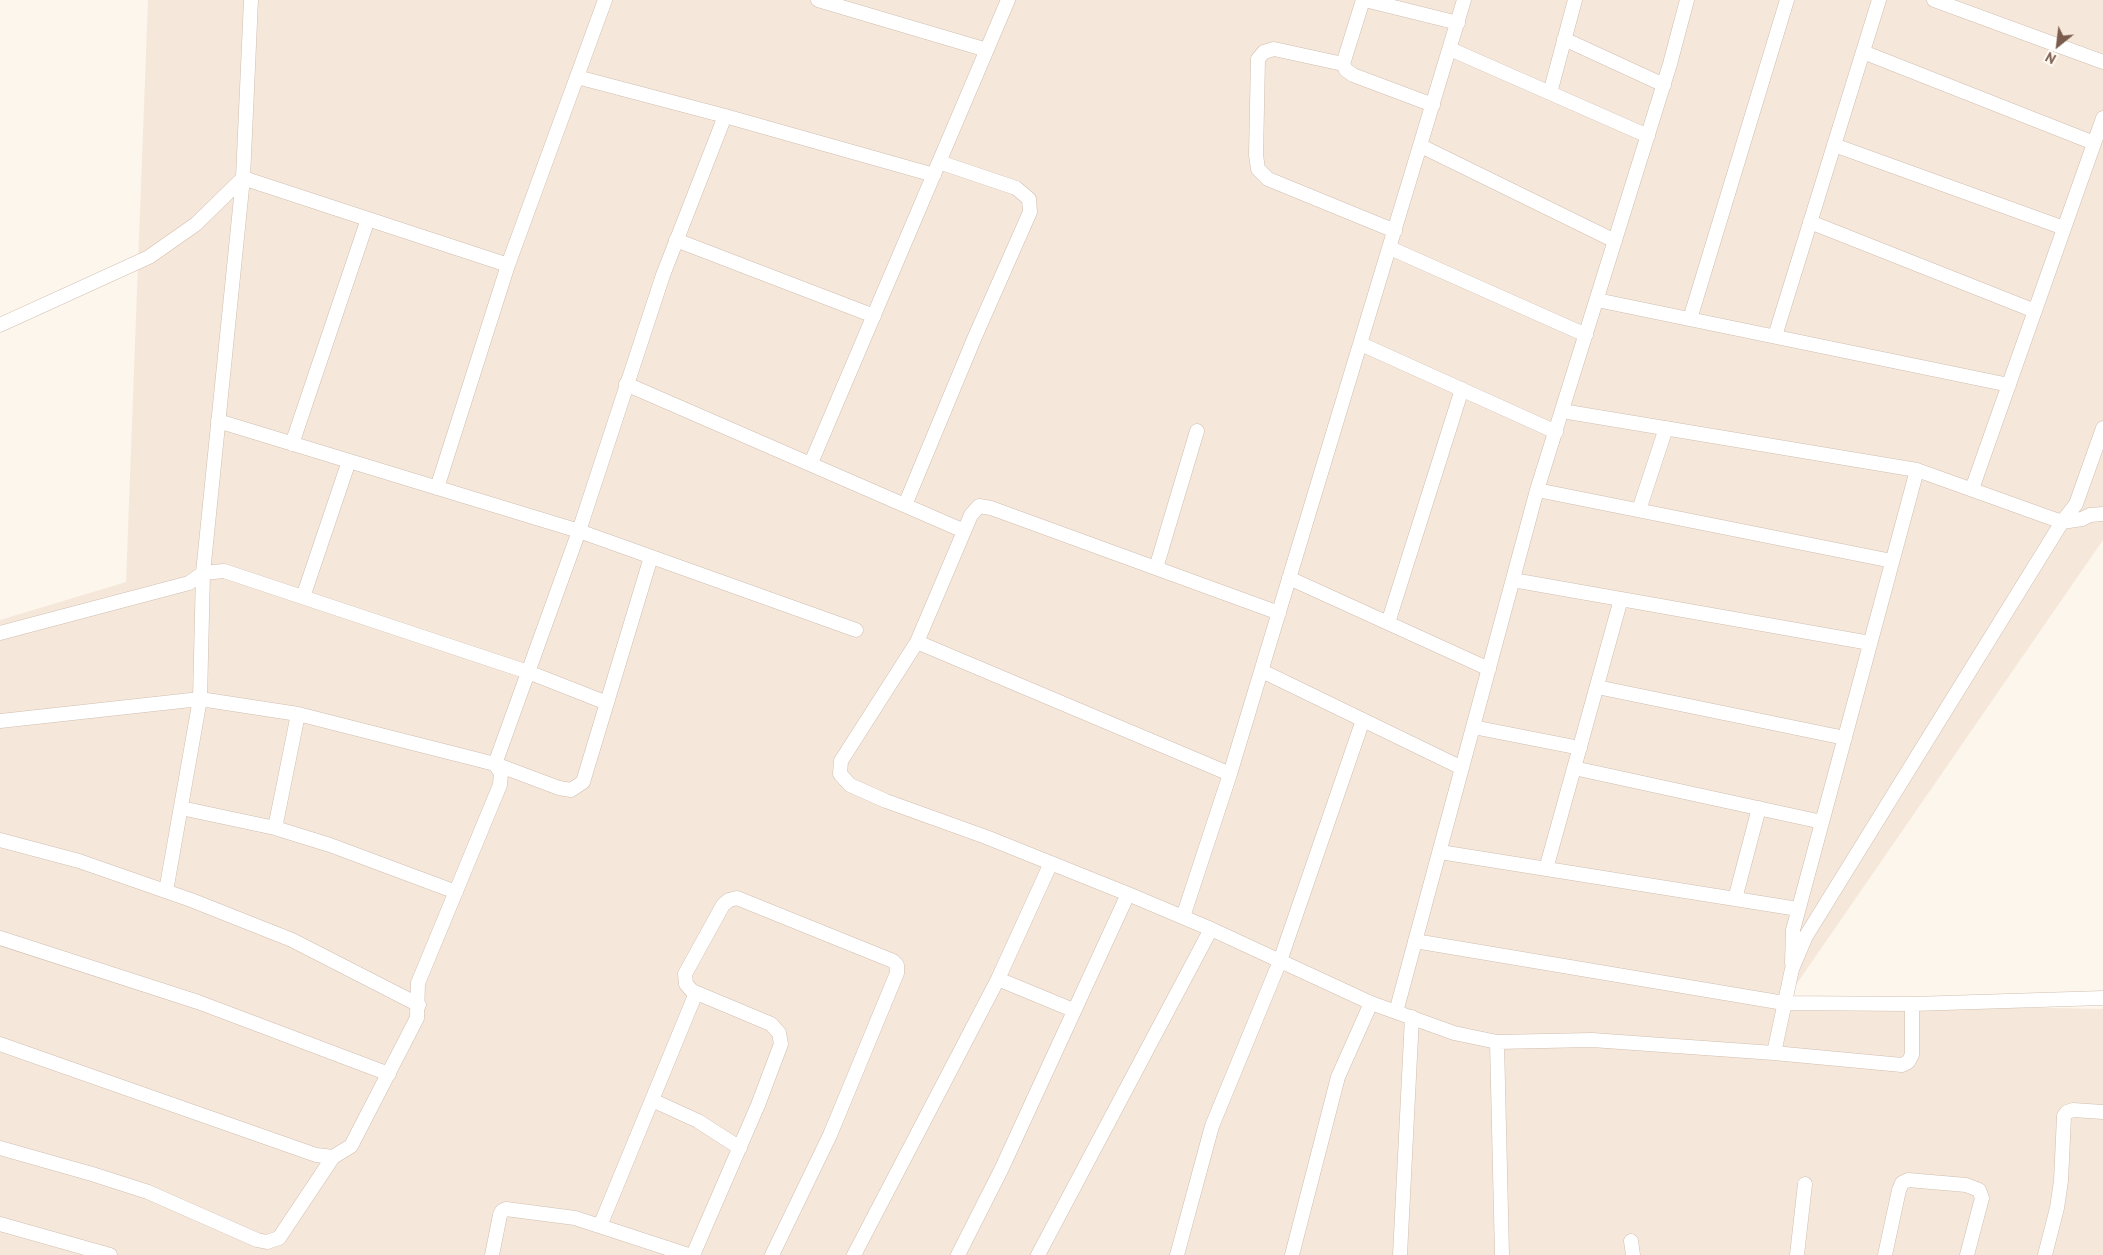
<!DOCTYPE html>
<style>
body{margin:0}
#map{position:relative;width:2103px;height:1255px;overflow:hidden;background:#fdf6ec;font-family:"PT Sans",sans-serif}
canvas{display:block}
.north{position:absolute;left:2033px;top:20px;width:50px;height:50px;-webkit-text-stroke:4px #fffaf3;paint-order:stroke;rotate:209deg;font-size:14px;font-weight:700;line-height:20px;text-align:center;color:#7a5c4d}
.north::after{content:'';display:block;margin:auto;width:18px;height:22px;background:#7a5c4d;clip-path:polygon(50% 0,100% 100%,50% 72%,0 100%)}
</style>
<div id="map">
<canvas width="2103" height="1255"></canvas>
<div class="north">N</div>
</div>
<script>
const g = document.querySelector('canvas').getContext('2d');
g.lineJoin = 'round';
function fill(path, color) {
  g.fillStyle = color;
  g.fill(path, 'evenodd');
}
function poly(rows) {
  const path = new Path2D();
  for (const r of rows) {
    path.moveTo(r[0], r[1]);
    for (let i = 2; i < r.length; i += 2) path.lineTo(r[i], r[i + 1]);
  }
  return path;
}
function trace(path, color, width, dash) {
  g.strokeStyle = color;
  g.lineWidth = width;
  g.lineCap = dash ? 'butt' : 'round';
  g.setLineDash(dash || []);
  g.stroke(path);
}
const residential = poly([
 [148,0,2103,0,2103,540,1780,1008,1857,1004,2103,1009,2103,1255,0,1255,0,620,126,582]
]);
const street = poly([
 [818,0,987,50],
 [1363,0,1343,64,1346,70,1353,75,1433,105],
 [1365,0,1458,23],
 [1934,0,2103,62],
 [1564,39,1664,85],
 [1450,49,1648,136],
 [1863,52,2094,143],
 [1343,64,1274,49,1264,52,1258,59,1256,155,1258,169,1268,179,1395,231],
 [577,77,725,116,934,175],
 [1550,93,1575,0],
 [1834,145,2064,228],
 [1421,146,1615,241],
 [1810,222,2035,311],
 [676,240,874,316],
 [1390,248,1586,335],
 [1597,300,2009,385],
 [1690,319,1787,0],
 [0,325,149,257,196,224,243,178,508,265],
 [1775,336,1879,0],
 [1361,344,1556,432],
 [626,384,964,531],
 [1562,411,1917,470,2062,522,2082,519,2090,515,2103,514],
 [218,421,579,531,856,630],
 [292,444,368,219],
 [811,463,1008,0],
 [437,488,508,265,605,0],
 [1972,489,2103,118],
 [1537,490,1892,561],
 [905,505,974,339,1030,212,1029,199,1016,188,939,162],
 [1639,510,1666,428],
 [1156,568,1197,431],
 [1289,578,1489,669],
 [1513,580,1870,643],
 [303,597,349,461],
 [1279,613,991,508,979,506,971,515,917,642,841,761,840,774,850,785,886,801,986,837,1128,894,1211,929,1371,1003,1454,1033,1497,1042,1592,1040,1774,1053,1902,1065,1908,1062,1912,1055,1912,1004],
 [1388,623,1462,389],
 [0,633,189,583,203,573,224,571,528,672,607,703],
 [917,642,1230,774],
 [1262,671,1462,768],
 [1597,687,1845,738],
 [0,721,200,699,298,714,495,764,559,788,571,790,583,782,651,557],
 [1473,727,1580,748],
 [495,764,579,531,663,275,725,116],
 [1574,768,1822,822],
 [181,808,275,828,330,845,456,892],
 [275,828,298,714],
 [0,840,79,861,191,900,292,940,419,1005],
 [1440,852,1798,909],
 [1546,869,1621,599],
 [166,891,200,699,203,573,243,178,251,0],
 [1735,899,1759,808],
 [1183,917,1230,774,1464,0],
 [0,938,198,1002,389,1074],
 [1415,941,1784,1003,1912,1004,2103,998],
 [1792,963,1793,930,1917,470],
 [998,979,1073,1010],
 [1396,1012,1537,490,1670,64,1687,0],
 [1497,1042,1502,1255],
 [0,1044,316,1155,333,1157],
 [1774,1053,1792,969,1806,936,2062,522,2076,504,2103,428],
 [652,1100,698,1121,740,1148],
 [0,1148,92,1174,148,1192,257,1240,267,1242,279,1238,333,1157,351,1146,417,1018,418,983,500,785,501,773,495,764],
 [0,1224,110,1255],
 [600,1226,696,993],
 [1631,1241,1633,1255],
 [492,1255,500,1215,502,1211,506,1209,575,1218,688,1255],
 [693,1255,758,1105,781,1044,779,1033,771,1024,692,991,686,984,685,974,723,905,729,900,737,898,893,961,897,965,897,973,830,1135,772,1255],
 [854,1255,998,979,1050,865],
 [958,1255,1001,1170,1128,894],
 [1038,1255,1211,929],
 [1177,1255,1212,1126,1280,961,1363,720],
 [1292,1255,1338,1077,1371,1003],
 [1400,1255,1412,1017],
 [1797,1255,1805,1184],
 [1885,1255,1899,1190,1902,1183,1908,1180,1966,1185,1979,1190,1982,1198,1967,1255],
 [2045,1255,2057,1208,2061,1181,2064,1116,2067,1112,2073,1110,2103,1112]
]);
fill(residential, '#f5e8da');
trace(street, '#d1beb0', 15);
trace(street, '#fff', 14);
</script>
